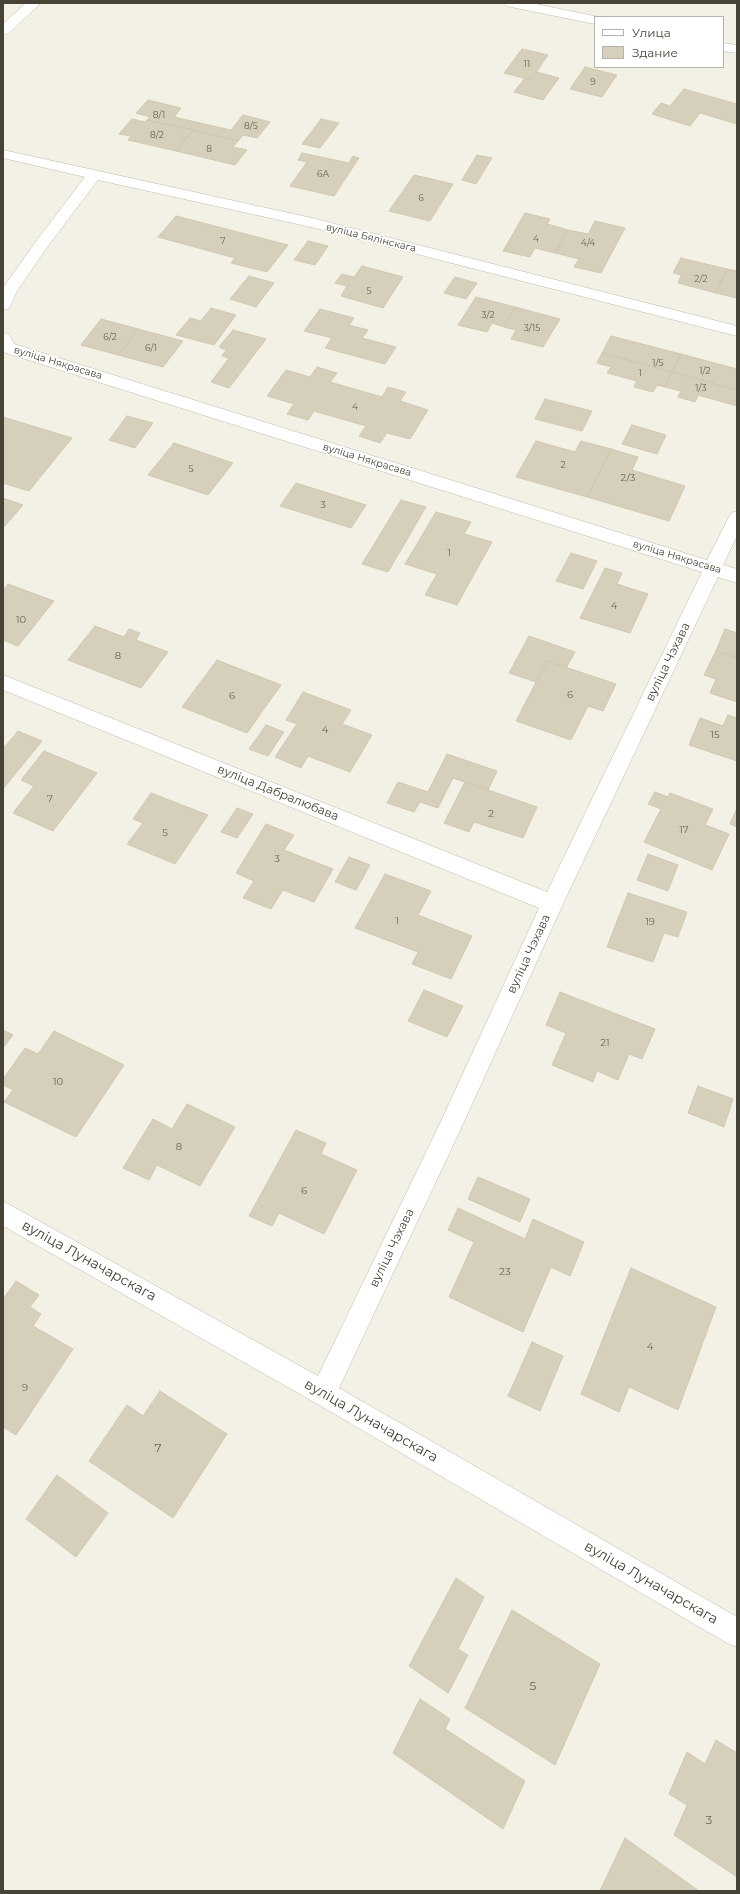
<!DOCTYPE html>
<meta charset="utf-8">
<style>
body{margin:0}
#map{position:relative;width:740px;height:1894px;overflow:hidden;background:#f3f1e6;font-family:Montserrat,sans-serif}
canvas{display:block}
.frame{position:absolute;inset:0;border:4px solid #464235;pointer-events:none}
.legend{position:absolute;left:594px;top:16px;width:130px;height:52px;box-sizing:border-box;background:#fff;border:1px solid #b5b3ae;margin:0;padding:5px 7px;list-style:none;font-size:12px;color:#464235}
.legend li{display:flex;align-items:center;gap:8px;height:20px}
.legend b{width:20px;border:1px solid #b5b3ae}
</style>
<div id="map">
<canvas width="740" height="1894"></canvas>
<div class="frame"></div>
<ul class="legend">
<li><b style="height:5px;background:#fff"></b>Улица</li>
<li><b style="height:11px;background:#d5cfbb"></b>Здание</li>
</ul>
</div>
<script>
const g = document.querySelector('canvas').getContext('2d');
g.lineJoin = 'round';
function fill(path, color) {
  g.fillStyle = color;
  g.fill(path, 'evenodd');
}
function poly(rows) {
  const path = new Path2D();
  for (const r of rows) {
    path.moveTo(r[0], r[1]);
    for (let i = 2; i < r.length; i += 2) path.lineTo(r[i], r[i + 1]);
  }
  return path;
}
function trace(path, color, width, dash) {
  g.strokeStyle = color;
  g.lineWidth = width;
  g.lineCap = dash ? 'butt' : 'round';
  g.setLineDash(dash || []);
  g.stroke(path);
}
function write(font, color, halo, rows, align = 'center') {
  g.font = font + ' Montserrat,sans-serif';
  g.lineWidth = 3.5;
  g.setLineDash([]);
  g.textBaseline = 'middle';
  g.strokeStyle = halo;
  g.fillStyle = color;
  for (const [text, x, y, turn = 0] of rows) {
    g.save();
    g.translate(x, y);
    g.rotate((+turn || 0) * Math.PI / 180);
    g.textAlign = isNaN(turn) ? turn : align;
    if (halo) g.strokeText(text, 0, 0);
    g.fillText(text, 0, 0);
    g.restore();
  }
}
const building = poly([
 [522,49,548,55,531,80,504,73,522,49],
 [585,67,617,75,602,97,570,89,585,67],
 [537,72,559,78,543,100,514,92,525,78,531,80,537,72],
 [684,89,737,104,737,124,700,113,690,126,652,114,661,103,670,106,684,89],
 [148,100,181,108,174,117,200,123,193,130,147,120,150,117,136,113,148,100],
 [243,115,270,122,257,138,243,135,238,141,193,130,200,123,231,130,243,115],
 [132,119,145,122,147,120,193,130,176,151,128,140,131,136,119,134,132,119],
 [321,119,339,123,320,148,302,144,321,119],
 [193,130,238,141,233,147,247,150,235,165,176,151,193,130],
 [302,153,349,163,353,156,359,158,334,196,290,186,307,162,298,160,302,153],
 [477,155,492,158,476,184,462,180,477,155],
 [414,175,453,184,430,221,389,211,414,175],
 [525,213,550,219,547,224,568,230,555,253,535,248,530,257,503,251,525,213],
 [176,216,288,245,267,272,231,263,235,258,158,237,176,216],
 [595,221,625,228,601,273,574,267,579,259,555,253,568,230,588,234,595,221],
 [308,241,328,246,315,265,294,260,308,241],
 [681,258,727,269,716,293,678,283,681,275,673,273,681,258],
 [362,266,403,277,383,308,341,296,347,286,335,283,342,274,354,277,362,266],
 [727,269,737,271,737,298,716,293,727,269],
 [249,276,274,283,256,307,230,299,249,276],
 [455,277,477,283,466,299,444,293,455,277],
 [476,297,515,307,504,327,492,323,487,332,458,325,476,297],
 [515,307,560,319,543,347,511,339,516,330,504,327,515,307],
 [211,308,236,315,214,345,176,335,190,318,201,321,211,308],
 [320,309,354,318,349,325,368,330,362,338,396,347,385,364,325,348,332,338,304,331,320,309],
 [101,319,138,329,118,355,81,345,101,319],
 [138,329,183,341,163,367,118,355,138,329],
 [233,330,266,339,229,388,211,382,229,358,222,356,226,350,219,347,233,330],
 [611,336,681,354,672,372,602,353,611,336],
 [602,353,672,372,665,387,657,385,653,392,634,387,637,381,607,373,611,367,597,363,602,353],
 [681,354,737,369,737,390,672,372,681,354],
 [317,367,337,373,330,382,382,397,388,387,406,392,400,401,428,410,410,439,387,433,380,443,359,436,366,426,314,411,308,420,287,414,294,404,267,396,286,370,310,377,317,367],
 [672,372,737,390,737,406,698,395,695,402,678,397,681,391,665,387,672,372],
 [545,399,592,411,582,431,535,419,545,399],
 [127,416,153,423,135,448,109,440,127,416],
 [3,417,72,438,29,491,3,483,3,417],
 [632,425,666,435,657,454,622,444,632,425],
 [536,441,575,452,581,441,611,449,587,497,516,477,536,441],
 [174,443,233,463,208,495,148,475,174,443],
 [611,449,638,457,632,470,685,486,669,521,587,497,611,449],
 [296,483,366,505,351,528,280,506,296,483],
 [3,498,23,505,3,528,3,498],
 [401,500,426,507,388,572,362,564,401,500],
 [436,512,471,522,464,534,492,542,457,605,425,595,437,574,405,564,436,512],
 [571,553,597,561,583,589,556,581,571,553],
 [605,568,622,573,617,584,648,594,630,633,580,618,605,568],
 [8,584,54,601,18,646,3,640,3,590,8,584],
 [95,626,124,637,129,629,140,633,136,640,168,652,141,688,68,660,95,626],
 [725,629,737,633,737,658,716,651,725,629],
 [529,636,575,652,566,668,547,661,536,682,509,673,529,636],
 [716,651,737,658,737,702,710,693,716,679,704,675,716,651],
 [217,660,281,685,247,733,182,707,217,660],
 [547,661,616,684,603,711,588,706,571,740,516,721,547,661],
 [303,692,351,710,342,724,372,735,350,772,308,756,301,768,275,757,297,724,286,720,303,692],
 [728,715,737,718,737,761,689,745,700,718,723,726,728,715],
 [266,725,284,732,268,756,249,749,266,725],
 [18,731,42,741,3,789,3,749,18,731],
 [44,751,97,773,53,831,13,813,34,786,21,780,44,751],
 [447,754,497,771,488,790,453,778,438,808,420,802,414,812,387,803,398,782,428,792,447,754],
 [465,782,537,807,523,838,474,822,469,832,444,823,465,782],
 [655,792,668,797,670,793,713,809,705,825,729,834,712,870,644,842,661,809,648,804,655,792],
 [151,793,208,815,175,864,127,844,143,823,133,819,151,793],
 [237,808,253,814,237,838,221,832,237,808],
 [737,808,737,827,730,824,737,808],
 [266,824,294,835,284,850,333,869,314,902,283,890,271,909,243,898,254,881,236,873,266,824],
 [648,854,678,865,668,891,637,880,648,854],
 [349,857,370,865,356,890,335,882,349,857],
 [385,874,431,891,418,915,472,936,451,979,412,964,418,952,355,928,385,874],
 [628,893,687,912,678,937,664,933,653,962,607,947,628,893],
 [424,990,463,1006,447,1037,408,1021,424,990],
 [560,992,655,1029,642,1059,629,1054,618,1080,597,1071,593,1082,552,1065,566,1033,546,1025,560,992],
 [3,1030,13,1035,3,1048,3,1030],
 [54,1031,124,1065,76,1137,4,1102,13,1090,3,1085,3,1079,25,1048,38,1054,54,1031],
 [698,1086,733,1099,724,1127,688,1113,698,1086],
 [187,1104,235,1127,200,1186,157,1165,149,1180,123,1168,153,1119,172,1129,187,1104],
 [296,1130,326,1143,321,1154,357,1170,324,1234,279,1213,272,1226,249,1216,296,1130],
 [478,1177,530,1199,520,1222,468,1199,478,1177],
 [458,1208,525,1239,533,1219,584,1242,570,1276,551,1267,523,1332,449,1297,474,1242,448,1230,458,1208],
 [631,1268,716,1307,678,1410,629,1387,619,1412,581,1394,631,1268],
 [16,1281,39,1295,30,1307,41,1314,33,1326,73,1349,16,1435,3,1427,3,1299,16,1281],
 [532,1342,563,1356,540,1411,508,1396,532,1342],
 [160,1391,227,1434,173,1518,89,1461,127,1405,143,1416,160,1391],
 [57,1475,108,1513,76,1557,26,1519,57,1475],
 [456,1578,484,1597,458,1649,468,1655,448,1693,409,1666,456,1578],
 [512,1610,600,1664,555,1765,465,1708,512,1610],
 [420,1699,450,1719,445,1729,525,1781,503,1829,393,1753,420,1699],
 [716,1740,737,1753,737,1877,674,1835,687,1805,669,1794,687,1752,705,1764,716,1740],
 [625,1838,699,1891,600,1891,625,1838]
]);
const minor = poly([
 [26,3,41,3,8,34,3,35,3,24,26,3],
 [504,3,531,3,599,17,595,17,595,24,511,7,506,6,504,3],
 [723,43,737,45,737,53,723,51,723,43],
 [3,150,312,218,737,326,737,336,311,227,98,180,48,246,17,291,9,309,3,310,3,288,37,240,85,177,3,158,3,150],
 [3,333,9,334,14,344,707,560,731,513,737,511,737,536,723,565,737,569,737,583,718,577,563,904,458,1135,339,1388,737,1617,737,1647,727,1643,314,1402,3,1226,3,1201,318,1376,442,1119,539,908,3,690,3,675,547,892,702,572,3,352,3,333]
]);
const farNumbernames = [
 ["11",527,64],
 ["9",593,82],
 ["8/1",159,115],
 ["8/5",251,126],
 ["8/2",157,135],
 ["8",209,149],
 ["6А",323,174],
 ["6",421,198],
 ["4",536,239],
 ["7",223,241],
 ["4/4",588,243],
 ["2/2",701,279],
 ["5",369,291],
 ["3/2",488,315],
 ["3/15",532,328],
 ["6/2",110,337],
 ["6/1",151,348],
 ["1/5",658,363],
 ["1/2",705,371],
 ["1",640,373],
 ["1/3",701,388],
 ["4",355,407],
 ["2",563,465],
 ["5",191,469]
];
const farStreetnames = [
 ["вуліца Бялінскага",371,238,14],
 ["вуліца Някрасава",58,363,17],
 ["вуліца Някрасава",367,460,17],
 ["вуліца Някрасава",677,557,17]
];
const numberNames = [
 ["2/3",628,478],
 ["3",323,505],
 ["1",449,553],
 ["4",614,606],
 ["10",21,620],
 ["8",118,656],
 ["6",570,695],
 ["6",232,696],
 ["4",325,730],
 ["15",715,735],
 ["7",50,799],
 ["2",491,814],
 ["17",684,830],
 ["5",165,833],
 ["3",277,859],
 ["1",397,921],
 ["19",650,922],
 ["21",605,1043],
 ["10",58,1082],
 ["8",179,1147],
 ["6",304,1191],
 ["23",505,1272],
 ["4",650,1347],
 ["9",25,1388]
];
const streetNames = [
 ["вуліца Чэхава",668,662,-64],
 ["вуліца Дабралюбава",278,793,22],
 ["вуліца Чэхава",529,954,-65],
 ["вуліца Чэхава",392,1248,-64]
];
const nearNumbernames = [
 ["7",158,1448],
 ["5",533,1686],
 ["3",709,1820]
];
const nearStreetnames = [
 ["вуліца Луначарскага",89,1261,29],
 ["вуліца Луначарскага",371,1421,30],
 ["вуліца Луначарскага",651,1583,30]
];
fill(building, '#d5cfbb');
trace(building, '#d0c8ae', 1);
trace(minor, '#bfbaa8', 1);
fill(minor, '#fff');
write('9px', '#6a6556', null, farNumbernames);
write('10px', '#464235', '#fff', farStreetnames);
write('10px', '#6a6556', null, numberNames);
write('12px', '#464235', '#fff', streetNames);
write('12px', '#6a6556', null, nearNumbernames);
write('14px', '#464235', '#fff', nearStreetnames);
</script>
